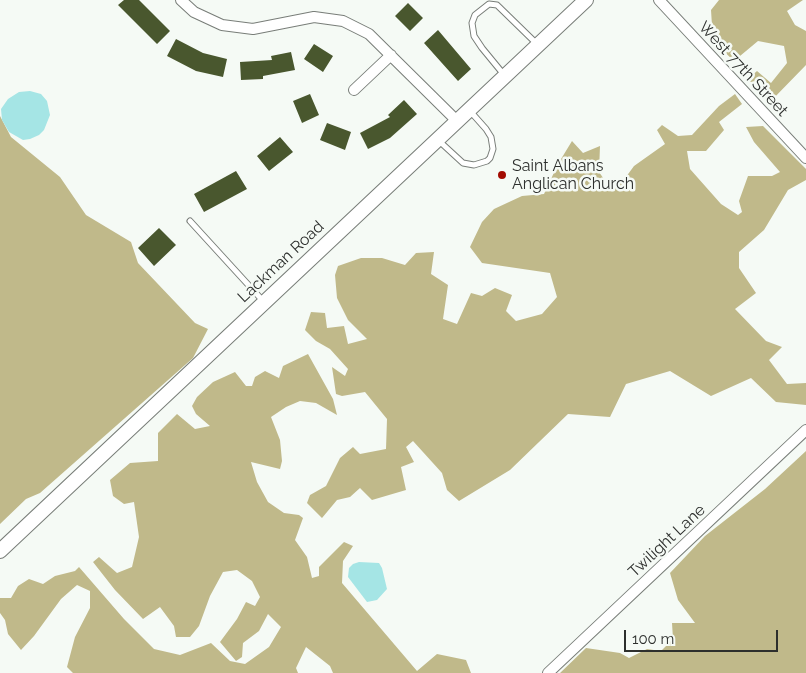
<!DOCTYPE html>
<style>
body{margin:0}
#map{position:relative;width:806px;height:673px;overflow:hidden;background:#f5faf5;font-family:Raleway,sans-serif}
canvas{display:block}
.scale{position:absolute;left:624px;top:630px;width:154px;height:22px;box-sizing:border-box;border:2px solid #2d2f2d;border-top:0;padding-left:6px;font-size:15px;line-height:18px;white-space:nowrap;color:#2d2f2d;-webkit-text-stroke:4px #f5faf5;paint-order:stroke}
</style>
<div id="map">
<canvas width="806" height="673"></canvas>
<div class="scale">100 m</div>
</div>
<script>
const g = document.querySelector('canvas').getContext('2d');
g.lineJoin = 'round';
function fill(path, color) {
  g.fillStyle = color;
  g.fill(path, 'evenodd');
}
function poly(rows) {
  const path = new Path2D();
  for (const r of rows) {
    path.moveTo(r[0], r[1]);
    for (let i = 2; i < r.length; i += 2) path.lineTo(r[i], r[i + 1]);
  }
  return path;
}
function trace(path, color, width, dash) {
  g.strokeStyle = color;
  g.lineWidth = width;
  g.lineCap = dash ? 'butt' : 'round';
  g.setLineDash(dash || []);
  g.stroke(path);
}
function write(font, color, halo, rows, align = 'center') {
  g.font = font + ' Raleway,sans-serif';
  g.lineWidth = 5;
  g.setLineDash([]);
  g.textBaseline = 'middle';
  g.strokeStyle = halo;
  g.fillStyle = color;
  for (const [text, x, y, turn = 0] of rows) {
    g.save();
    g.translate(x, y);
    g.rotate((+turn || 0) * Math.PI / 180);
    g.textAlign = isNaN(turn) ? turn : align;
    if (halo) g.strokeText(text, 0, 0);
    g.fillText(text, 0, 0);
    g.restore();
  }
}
const forest = poly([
 [719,0,803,0,787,11,795,25,806,31,806,65,770,102,748,79,757,71,771,83,787,63,784,46,758,41,734,61,713,41,711,10],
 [735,94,742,104,719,122,724,130,706,151,687,151,690,169,721,204,738,215,742,212,739,201,748,176,772,176,780,172,754,142,746,127,763,126,806,169,806,180,788,190,764,230,739,252,739,268,756,293,735,309,766,341,782,347,769,360,787,384,806,383,806,405,776,402,751,378,711,396,670,371,626,384,610,417,568,414,510,470,459,501,447,490,442,473,413,441,406,447,414,462,401,467,406,490,372,500,360,488,350,497,337,500,322,518,307,503,310,495,326,486,340,458,353,447,360,454,386,449,387,419,365,392,342,396,336,394,332,367,345,376,348,369,330,349,316,341,305,330,311,312,325,313,327,328,344,326,348,344,367,339,348,320,337,298,335,275,338,266,361,258,382,258,405,265,416,253,434,252,431,274,448,285,443,319,457,324,471,293,482,296,495,288,512,295,506,311,516,321,542,314,557,297,550,273,482,263,470,247,482,222,494,209,522,196,544,194,558,164,572,141,583,153,600,146,599,172,608,185,623,181,634,166,665,144,657,130,662,125,678,136,692,135,719,106],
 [0,116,11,137,60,177,86,215,131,242,138,263,195,323,208,329,193,358,40,493,26,499,0,524],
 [308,354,333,399,337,415,316,403,300,401,286,407,271,417,280,440,282,461,280,469,251,462,257,482,268,502,284,513,299,515,303,518,295,540,307,557,312,578,319,576,319,567,344,542,353,546,343,561,342,583,417,671,437,654,466,660,471,673,333,673,330,666,306,647,296,668,298,673,73,673,67,667,75,637,90,608,90,591,77,585,61,599,34,636,21,650,8,634,5,620,0,613,0,598,11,598,18,586,29,579,43,584,55,576,75,571,79,567,124,619,154,649,180,655,211,643,230,661,245,664,269,647,281,627,268,614,259,631,243,643,242,657,236,661,220,642,237,619,246,602,255,606,260,597,252,581,237,570,223,572,210,596,199,626,190,637,176,637,174,626,160,607,143,619,115,590,93,562,99,557,117,573,132,567,139,537,134,502,124,504,113,496,110,480,130,463,158,461,158,433,177,414,195,429,210,426,196,414,192,406,197,397,213,382,235,372,246,386,252,386,255,377,265,371,279,378,283,366],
 [806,451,806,673,560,673,586,648,620,653,629,658,647,649,661,651,673,639,672,623,695,623,678,600,670,573,705,536,765,489]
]);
const water = poly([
 [30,91,41,94,47,101,50,115,44,130,39,135,30,139,23,140,9,132,2,120,1,109,8,99,19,92],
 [359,562,379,563,382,568,387,589,377,600,367,602,348,577,349,568,353,564]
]);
const building = poly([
 [124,0,139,0,170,31,157,44,118,5],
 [408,3,423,18,410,31,395,16],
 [438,30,471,69,458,81,424,43],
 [176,39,203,53,227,59,223,77,196,71,167,56],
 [314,44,333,56,323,72,304,59],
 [291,52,295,70,263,76,263,79,241,80,240,62,272,60,271,56],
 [310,94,319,115,302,123,293,101],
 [404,100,417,114,390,138,368,149,360,133,390,117,388,115],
 [327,123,351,132,345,150,320,140],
 [280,137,293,152,269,171,257,156],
 [236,171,247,189,204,212,194,194],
 [159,228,176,245,154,266,138,248]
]);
const lane = poly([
 [505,76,482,48,474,36,472,23,475,15,489,4,497,5,537,44],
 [438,140,463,163,474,165,487,161,490,158,493,149,491,137,486,129,470,111],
 [190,221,264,302]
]);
const street = poly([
 [181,0,194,12,222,25,253,29,314,17,343,21,369,34,457,121],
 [659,0,806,158],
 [354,90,391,55],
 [548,673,806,430]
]);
const secondary = poly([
 [0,551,586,0]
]);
const markers = [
 [502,175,5,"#a20b01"]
];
const streetNames = [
 ["West 77th Street",743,69,47],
 ["Lackman Road",281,262,-43],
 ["Twilight Lane",667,541,-43]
];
const poiNames = [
 ["Saint Albans",512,166],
 ["Anglican Church",512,184]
];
fill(forest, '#c0b98a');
fill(water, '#a5e5e5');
fill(building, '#49572e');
trace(lane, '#787d78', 7);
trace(street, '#787d78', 12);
trace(secondary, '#787d78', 16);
trace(lane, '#fff', 5);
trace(street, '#fff', 10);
trace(secondary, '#fff', 14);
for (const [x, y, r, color] of markers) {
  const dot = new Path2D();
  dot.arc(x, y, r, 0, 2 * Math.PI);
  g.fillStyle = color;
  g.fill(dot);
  trace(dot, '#f5faf5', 2);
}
write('16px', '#2d2f2d', '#f5faf5', streetNames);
write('16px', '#2d2f2d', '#f5faf5', poiNames, 'left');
</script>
